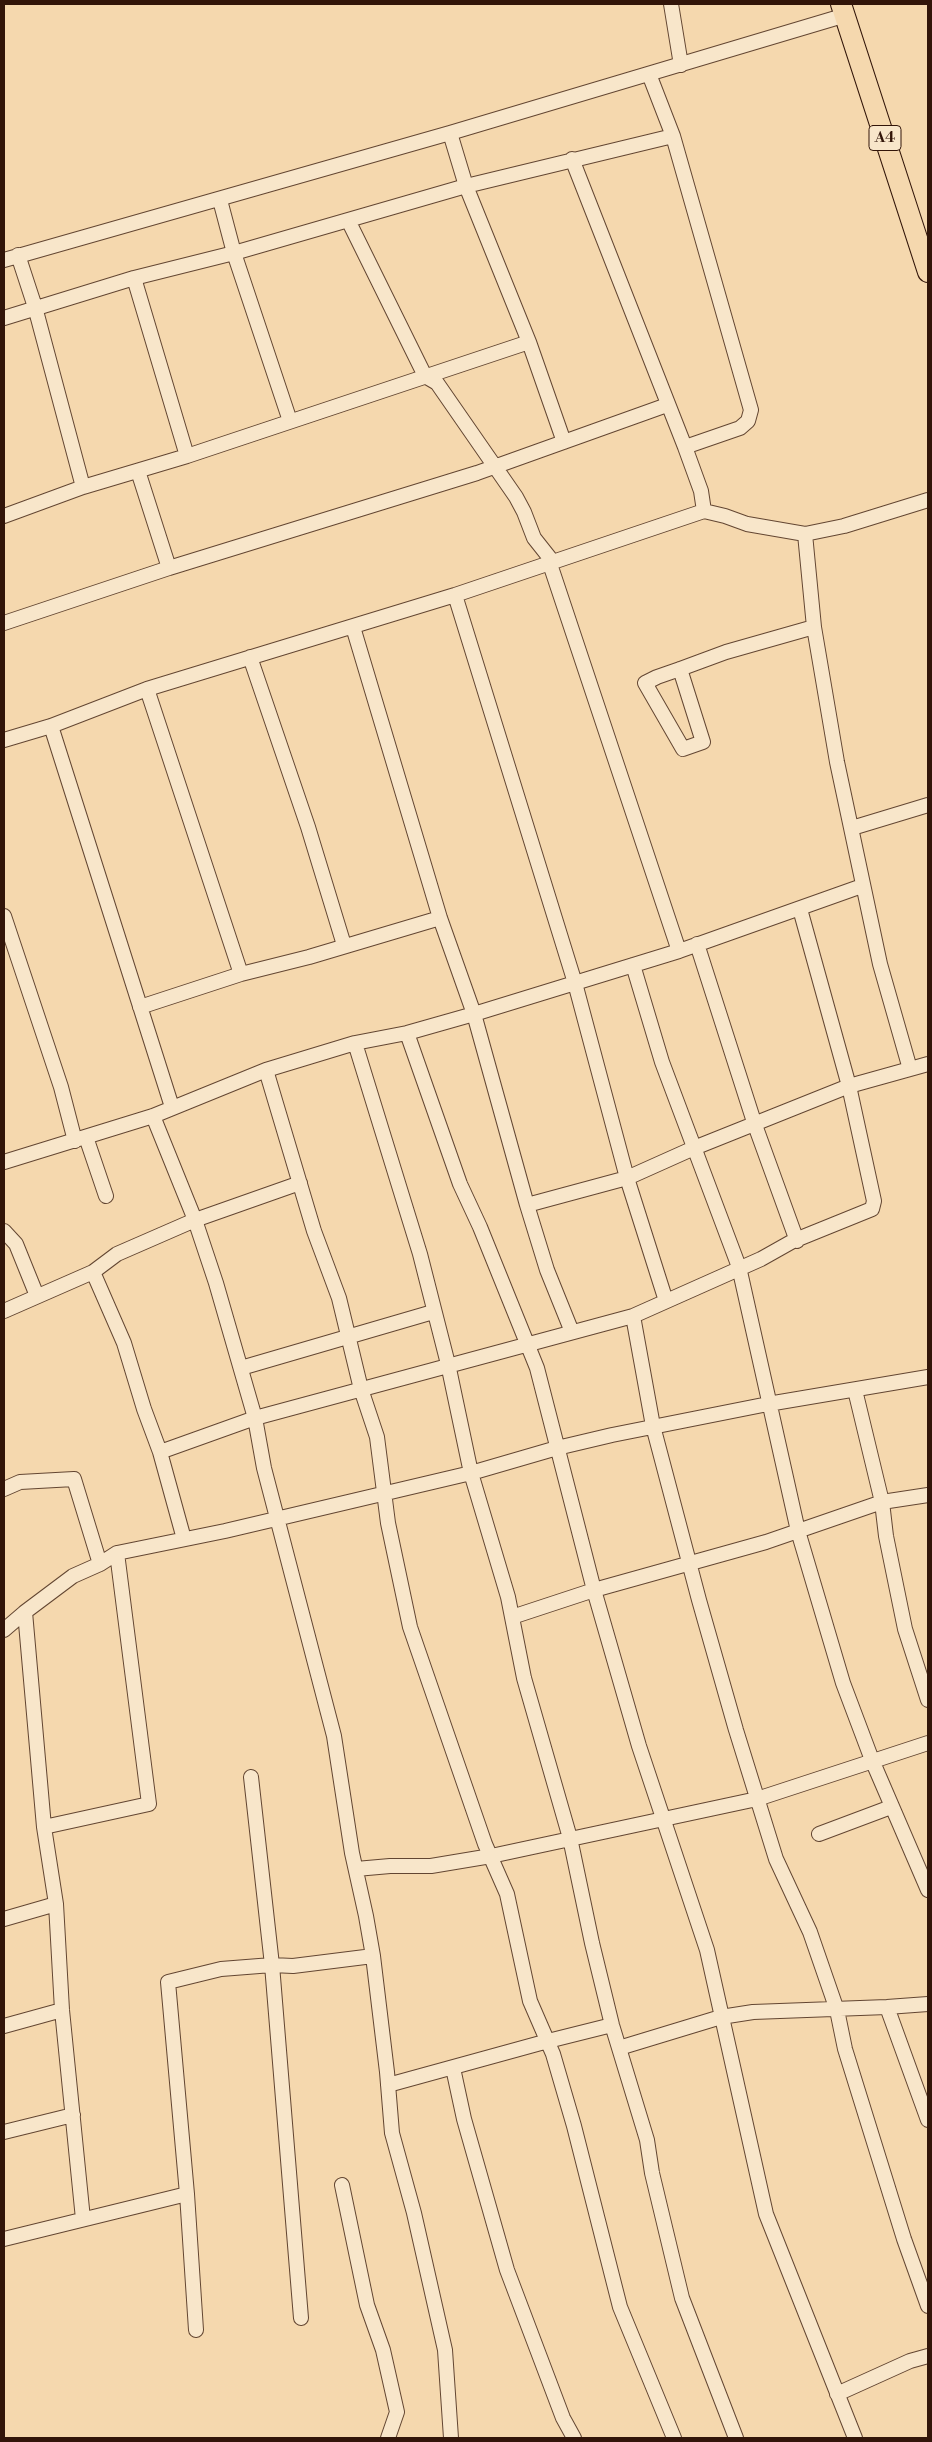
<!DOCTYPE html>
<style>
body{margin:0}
#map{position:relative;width:932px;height:2442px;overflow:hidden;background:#f5d8ae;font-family:"Libre Bodoni",serif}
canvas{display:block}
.frame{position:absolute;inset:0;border:5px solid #321509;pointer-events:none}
</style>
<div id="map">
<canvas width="932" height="2442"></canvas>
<div class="frame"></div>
</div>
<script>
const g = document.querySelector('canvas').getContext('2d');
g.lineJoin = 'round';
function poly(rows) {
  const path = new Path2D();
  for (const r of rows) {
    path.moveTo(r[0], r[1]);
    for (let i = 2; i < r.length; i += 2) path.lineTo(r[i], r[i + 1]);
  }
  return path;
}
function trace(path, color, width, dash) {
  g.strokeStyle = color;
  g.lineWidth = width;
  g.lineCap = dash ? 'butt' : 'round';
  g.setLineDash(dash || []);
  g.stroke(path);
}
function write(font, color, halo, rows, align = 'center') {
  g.font = font + ' "Libre Bodoni",serif';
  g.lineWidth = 4.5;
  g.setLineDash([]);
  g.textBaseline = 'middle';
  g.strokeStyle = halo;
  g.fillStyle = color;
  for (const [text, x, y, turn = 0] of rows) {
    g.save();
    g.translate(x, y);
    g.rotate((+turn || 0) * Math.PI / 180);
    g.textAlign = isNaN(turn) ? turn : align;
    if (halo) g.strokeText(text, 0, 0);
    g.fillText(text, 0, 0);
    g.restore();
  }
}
const minor = poly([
 [671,4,681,65],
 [649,74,673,136,751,410,748,421,740,428,685,447],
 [450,133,466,186,529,342,564,442],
 [572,159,685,447,701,491,704,511],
 [220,200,234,253,290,421],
 [348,220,425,376,437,383,516,497,524,512,534,538,553,562],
 [18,255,35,307,83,487],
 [4,260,450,133,846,15],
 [134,278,187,456],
 [4,318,134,278,234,253,466,186,673,136],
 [138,471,169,568],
 [4,516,83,487,187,456,529,342],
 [805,534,814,627,837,762,880,964,910,1069],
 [550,564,679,951],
 [455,595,575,983,627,1178,666,1301],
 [4,623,169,568,477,473,667,405],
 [353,627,440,918,474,1014,527,1205,547,1270,572,1332],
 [250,657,308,827,344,945],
 [680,669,703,742,683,749,645,683,657,677,680,669,726,652,814,627],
 [147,689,241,974],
 [51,726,172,1107],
 [4,740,51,726,147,689,455,595,704,511,725,516,747,524,805,534,844,526,928,500],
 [852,828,928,805],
 [4,916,61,1087,75,1141],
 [697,944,755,1125,797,1241],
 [633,965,662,1062,739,1267,798,1531,843,1683,872,1760,928,1890],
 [140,1007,241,974,309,957,440,918],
 [407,1033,460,1184,480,1227,537,1368,594,1590,639,1746,707,1950,766,2214,855,2438],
 [355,1043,420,1254,448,1364,471,1473,508,1597,524,1678,570,1838,592,1943,612,2025,647,2140,652,2173,682,2298,736,2438],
 [266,1070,314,1231,339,1298,361,1389,377,1437,388,1523,410,1627,485,1844,507,1894,530,2001,553,2054,574,2126,620,2307,674,2438],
 [153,1116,195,1220,216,1283,255,1418,264,1468,334,1736,352,1853,366,1916,373,1956,387,2072,392,2133,414,2213,445,2350,451,2438],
 [86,1137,106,1196],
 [4,1162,153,1116,266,1070,355,1043,407,1033,474,1014,679,951,862,886],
 [527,1205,627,1178,694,1148,849,1086,928,1064],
 [4,1231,16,1244,37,1296],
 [93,1272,124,1343,144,1409,160,1452,184,1539],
 [4,1311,93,1272,117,1254,195,1220,300,1183],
 [633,1316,653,1426,699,1600,736,1730,776,1859,810,1932,837,2010,845,2049,904,2239,928,2306],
 [241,1368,433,1312],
 [855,1390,882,1502,886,1536,905,1629,928,1700],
 [160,1452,255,1418,633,1316,761,1259,793,1241,872,1209,874,1201,849,1086,800,909],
 [4,1489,20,1482,74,1479,100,1564,117,1553,225,1531,471,1473,557,1448,612,1435,768,1404,928,1377],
 [512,1617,594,1590,766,1542,882,1502,928,1495],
 [4,1630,25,1612],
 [251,1777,272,1965,301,2318],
 [44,1827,149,1804,117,1553],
 [819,1834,891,1807],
 [356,1869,390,1866,431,1866,491,1856,757,1799,928,1743],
 [4,1919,56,1904],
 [887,2007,928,2120],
 [4,2026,62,2010],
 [619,2048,721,2017,753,2012,887,2007,928,2004],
 [453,2068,464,2119,507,2270,563,2418,574,2438],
 [388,2085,548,2041,612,2025],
 [4,2132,73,2115],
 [342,2185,367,2305,383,2350,397,2412,388,2438],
 [187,2194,196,2330],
 [83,2219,62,2010,56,1904,44,1827,25,1612,73,1576,100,1564],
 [4,2239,187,2194,168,1982,221,1969,272,1965,293,1966,373,1956],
 [837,2394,910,2361,928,2356]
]);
const highway = poly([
 [841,4,928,272]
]);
const shields = [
 [885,138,32]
];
const shieldNames = [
 ["A4",885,138]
];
trace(minor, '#634632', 16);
trace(highway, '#321509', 22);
trace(minor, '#f8e6ca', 14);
trace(highway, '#f5d8ae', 20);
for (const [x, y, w] of shields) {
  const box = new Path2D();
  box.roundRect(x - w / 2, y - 12.5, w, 25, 4);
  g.fillStyle = '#f8e6ca';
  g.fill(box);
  trace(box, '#321509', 1);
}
write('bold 15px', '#321509', null, shieldNames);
</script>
